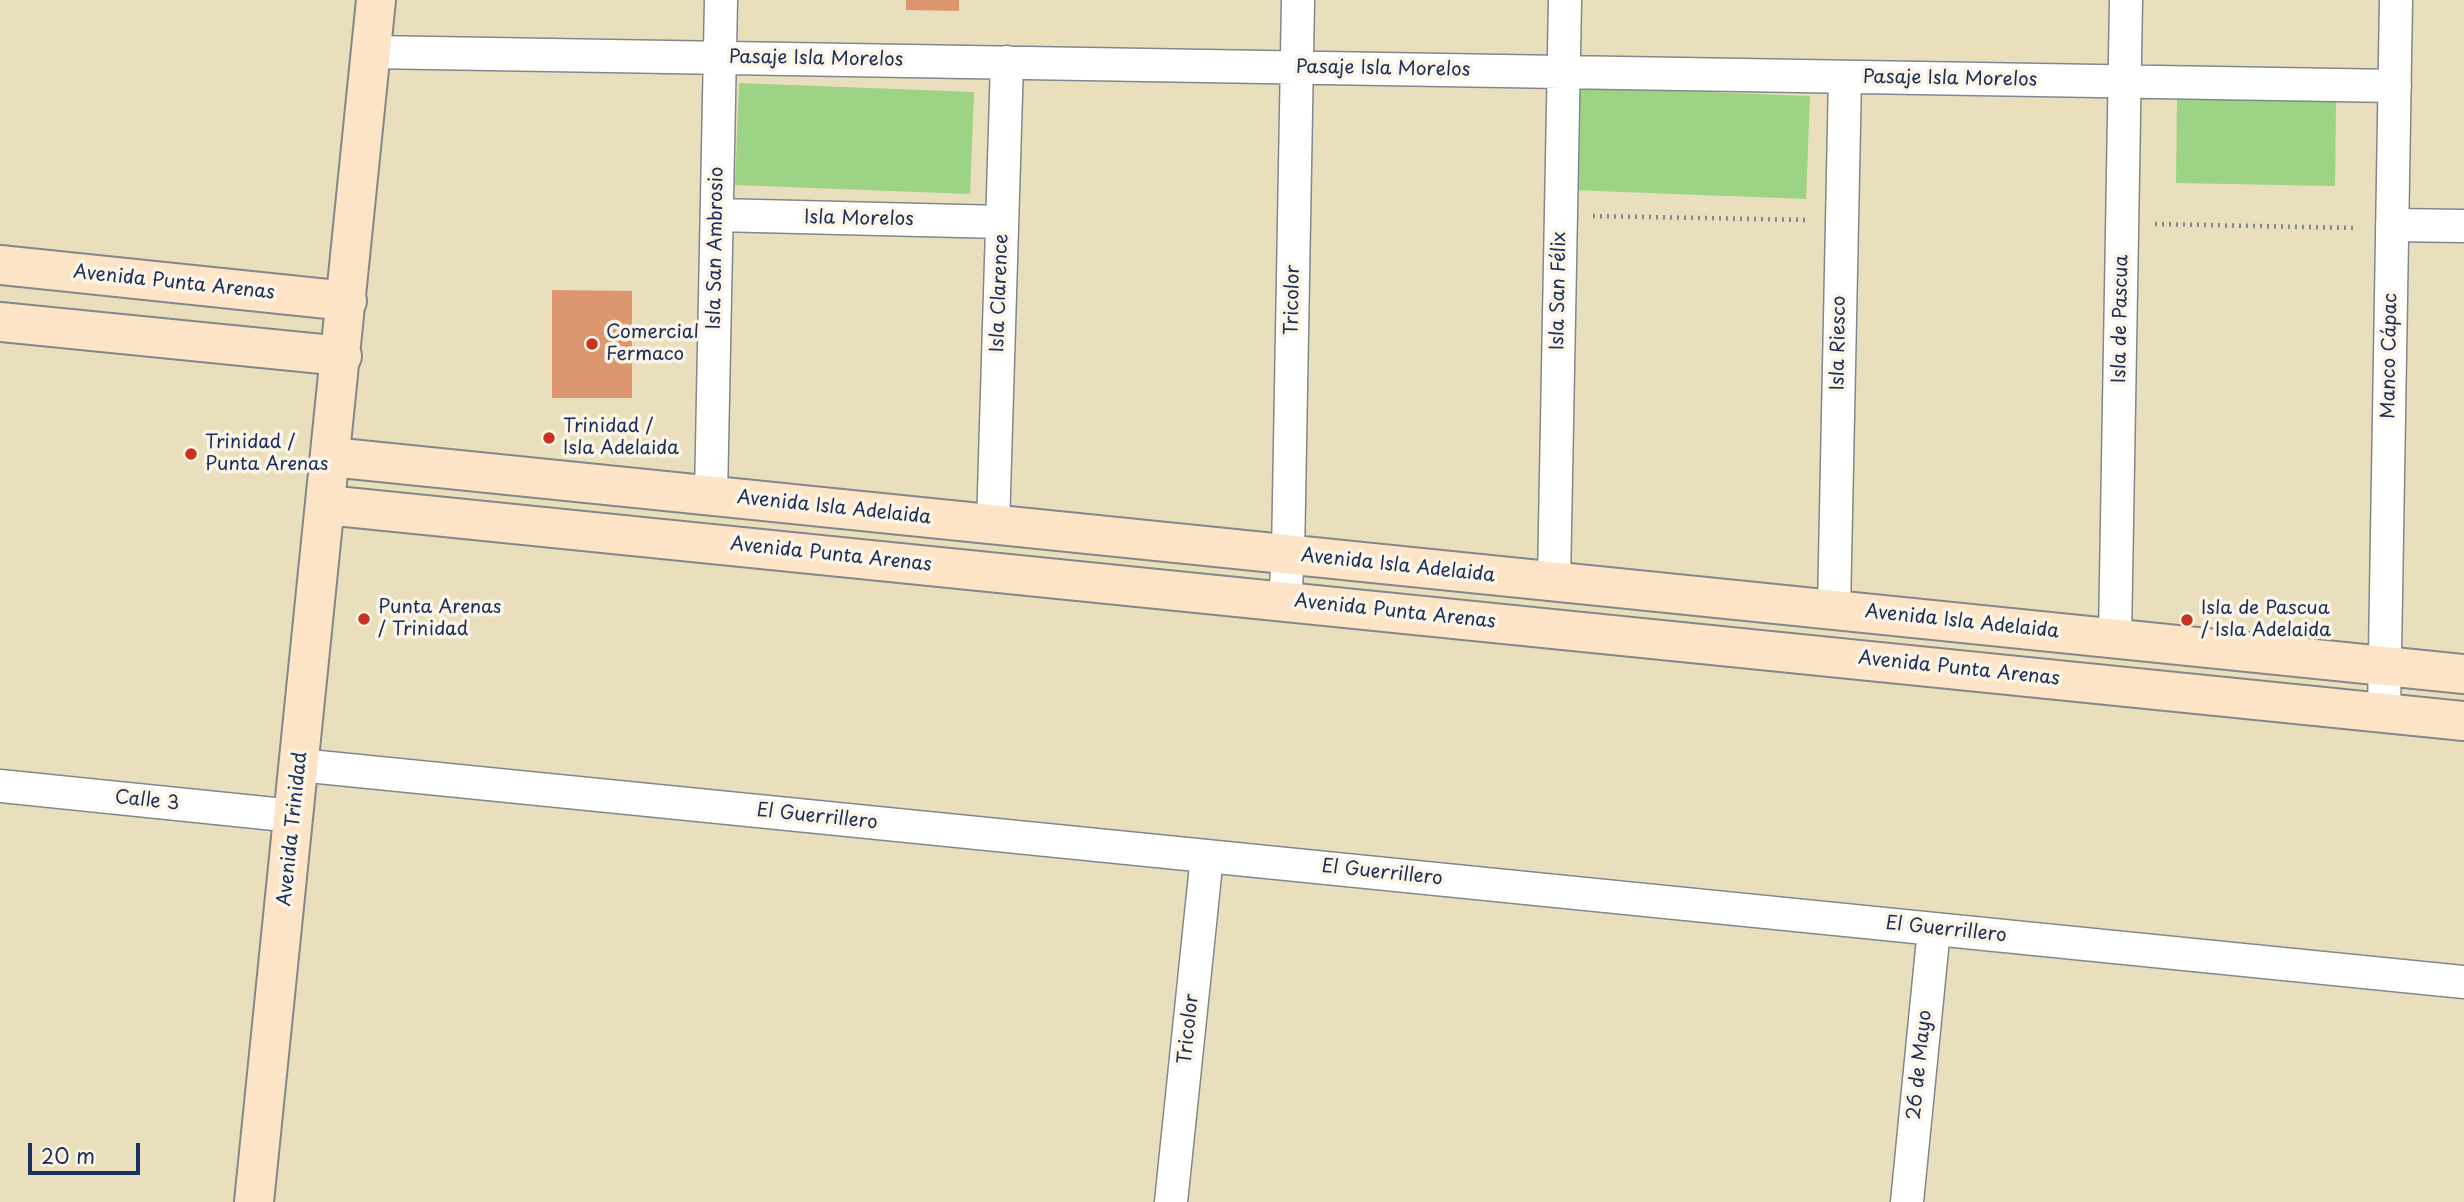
<!DOCTYPE html>
<meta charset="utf-8">
<style>
body{margin:0}
#map{position:relative;width:2464px;height:1202px;overflow:hidden;background:#e9dfbc;font-family:"Playpen Sans",sans-serif}
canvas{display:block}
.scale{position:absolute;left:28px;top:1143px;width:112px;height:32px;box-sizing:border-box;border:4px solid #1b2f5e;border-top:0;padding-left:9px;font-size:21px;line-height:24px;white-space:nowrap;color:#1b2f5e;-webkit-text-stroke:5px #fcf5e5;paint-order:stroke}
</style>
<div id="map">
<canvas width="2464" height="1202"></canvas>
<div class="scale">20 m</div>
</div>
<script>
const g = document.querySelector('canvas').getContext('2d');
g.lineJoin = 'round';
function fill(path, color) {
  g.fillStyle = color;
  g.fill(path, 'evenodd');
}
function poly(rows) {
  const path = new Path2D();
  for (const r of rows) {
    path.moveTo(r[0], r[1]);
    for (let i = 2; i < r.length; i += 2) path.lineTo(r[i], r[i + 1]);
  }
  return path;
}
function trace(path, color, width, dash) {
  g.strokeStyle = color;
  g.lineWidth = width;
  g.lineCap = dash ? 'butt' : 'round';
  g.setLineDash(dash || []);
  g.stroke(path);
}
function write(font, color, halo, rows, align = 'center') {
  g.font = font + ' "Playpen Sans",sans-serif';
  g.lineWidth = 7;
  g.setLineDash([]);
  g.textBaseline = 'middle';
  g.strokeStyle = halo;
  g.fillStyle = color;
  for (const [text, x, y, turn = 0] of rows) {
    g.save();
    g.translate(x, y);
    g.rotate((+turn || 0) * Math.PI / 180);
    g.textAlign = isNaN(turn) ? turn : align;
    if (halo) g.strokeText(text, 0, 0);
    g.fillText(text, 0, 0);
    g.restore();
  }
}
const green = poly([
 [739,83,974,92,970,194,735,185],
 [1575,87,1810,96,1806,199,1571,190],
 [2177,99,2336,101,2335,186,2176,183]
]);
const building = poly([
 [906,0,959,0,959,11,906,10],
 [552,290,632,291,632,398,552,398]
]);
const path = poly([
 [1593,216,1808,220],
 [2155,224,2357,228]
]);
const minor = poly([
 [371,52,2395,86],
 [717,215,1002,222],
 [2392,225,2464,226],
 [711,496,721,0],
 [993,525,1007,62],
 [1554,581,1565,0],
 [1285,601,1288,555,1298,0],
 [1834,609,1845,77],
 [2115,637,2126,0],
 [2384,713,2396,0],
 [299,765,2464,982],
 [0,786,294,816],
 [1171,1202,1207,856],
 [1907,1202,1934,929]
]);
const secondary = poly([
 [0,265,347,301],
 [0,322,342,356],
 [331,457,2464,674],
 [326,505,2464,721],
 [254,1202,376,0]
]);
const markers = [
 [592,344,7,"#c8321e"],
 [549,438,7,"#c8321e"],
 [191,454,7,"#c8321e"],
 [364,619,7,"#c8321e"],
 [2187,620,7,"#c8321e"]
];
const streetNames = [
 ["Pasaje Isla Morelos",816,59,1],
 ["Pasaje Isla Morelos",1383,69,1],
 ["Pasaje Isla Morelos",1950,79,1],
 ["Isla Morelos",859,219,1],
 ["Isla San Ambrosio",716,248,-89],
 ["Avenida Punta Arenas",174,283,6],
 ["Isla San Félix",1559,291,-89],
 ["Isla Clarence",1000,293,-88],
 ["Tricolor",1293,300,-89],
 ["Isla de Pascua",2121,319,-89],
 ["Isla Riesco",1839,343,-89],
 ["Manco Cápac",2390,356,-89],
 ["Avenida Isla Adelaida",834,508,6],
 ["Avenida Punta Arenas",831,555,6],
 ["Avenida Isla Adelaida",1398,566,6],
 ["Avenida Punta Arenas",1395,612,6],
 ["Avenida Isla Adelaida",1962,622,6],
 ["Avenida Punta Arenas",1959,669,6],
 ["Calle 3",147,801,6],
 ["El Guerrillero",817,817,6],
 ["Avenida Trinidad",293,829,-84],
 ["El Guerrillero",1382,873,6],
 ["El Guerrillero",1946,930,6],
 ["Tricolor",1189,1029,-84],
 ["26 de Mayo",1920,1065,-84]
];
const poiNames = [
 ["Comercial",606,333],
 ["Fermaco",606,355],
 ["Trinidad /",563,427],
 ["Isla Adelaida",563,449],
 ["Trinidad /",205,443],
 ["Punta Arenas",205,465],
 ["Punta Arenas",378,608],
 ["/ Trinidad",378,630],
 ["Isla de Pascua",2201,609],
 ["/ Isla Adelaida",2201,631]
];
fill(green, '#9cd385');
fill(building, '#dc9770');
trace(minor, '#82878d', 35);
trace(secondary, '#82878d', 42);
trace(path, '#82878d', 4.5, [2, 5]);
trace(minor, '#fff', 32);
trace(secondary, '#fee4c6', 38);
for (const [x, y, r, color] of markers) {
  const dot = new Path2D();
  dot.arc(x, y, r, 0, 2 * Math.PI);
  g.fillStyle = color;
  g.fill(dot);
  trace(dot, '#fcf5e5', 2.5);
}
write('19px', '#1b2f5e', '#fcf5e5', streetNames);
write('19px', '#1b2f5e', '#fcf5e5', poiNames, 'left');
</script>
